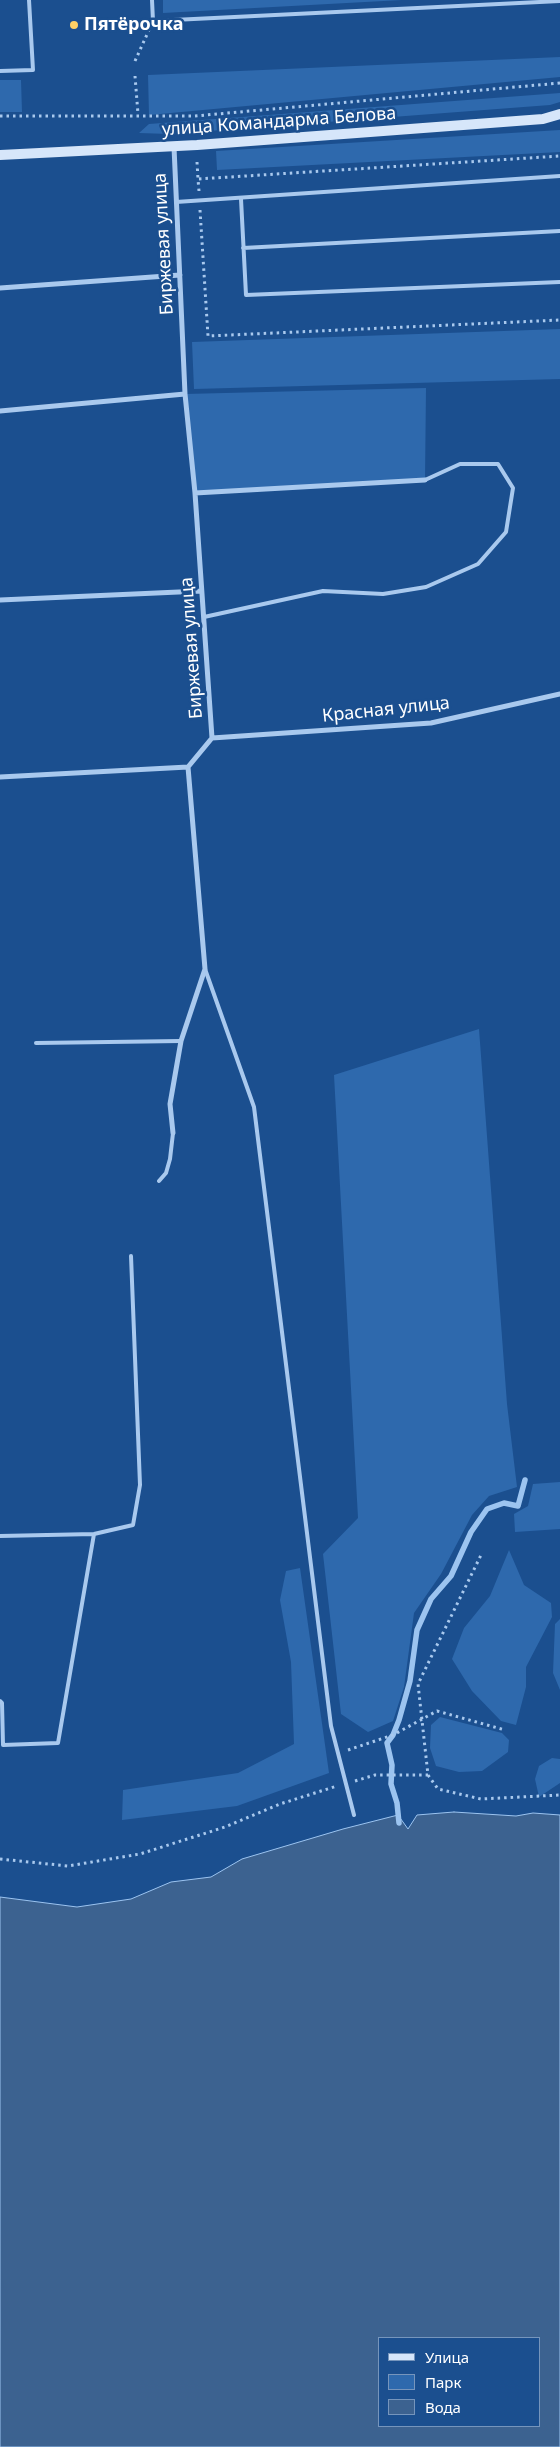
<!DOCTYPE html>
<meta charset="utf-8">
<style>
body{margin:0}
#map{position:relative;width:560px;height:2447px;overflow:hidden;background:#1b4f8f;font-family:"Noto Sans",sans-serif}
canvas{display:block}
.legend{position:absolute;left:378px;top:2337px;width:162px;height:90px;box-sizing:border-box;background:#1b4f8f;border:1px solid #7695bc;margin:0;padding:6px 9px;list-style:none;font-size:15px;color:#fff}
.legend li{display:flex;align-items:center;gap:10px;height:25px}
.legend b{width:25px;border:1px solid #7695bc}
</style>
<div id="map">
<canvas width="560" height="2447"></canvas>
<ul class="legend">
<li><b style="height:6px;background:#d6e6fa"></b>Улица</li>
<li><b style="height:14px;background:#2e69ad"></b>Парк</li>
<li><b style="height:14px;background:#3c6290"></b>Вода</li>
</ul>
</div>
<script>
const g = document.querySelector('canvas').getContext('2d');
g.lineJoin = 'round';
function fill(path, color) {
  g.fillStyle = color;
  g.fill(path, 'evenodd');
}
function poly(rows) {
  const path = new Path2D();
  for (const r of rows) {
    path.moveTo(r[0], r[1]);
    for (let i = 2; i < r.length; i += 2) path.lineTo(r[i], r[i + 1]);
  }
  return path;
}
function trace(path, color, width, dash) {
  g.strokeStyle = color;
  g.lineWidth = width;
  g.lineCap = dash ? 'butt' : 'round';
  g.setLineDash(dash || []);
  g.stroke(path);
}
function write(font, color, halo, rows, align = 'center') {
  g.font = font + ' "Noto Sans",sans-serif';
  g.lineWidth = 5;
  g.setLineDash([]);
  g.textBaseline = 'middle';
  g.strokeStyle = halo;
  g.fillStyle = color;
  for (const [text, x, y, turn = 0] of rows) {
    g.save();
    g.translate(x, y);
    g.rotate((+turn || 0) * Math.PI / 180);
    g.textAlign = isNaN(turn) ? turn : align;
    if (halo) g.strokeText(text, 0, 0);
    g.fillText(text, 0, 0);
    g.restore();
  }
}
const green = poly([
 [163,0,402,0,163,13],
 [560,57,560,77,149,115,148,75],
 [0,80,21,80,22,112,0,112],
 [560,93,560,102,550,105,169,134,139,133,149,124],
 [560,130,560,152,217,170,216,151],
 [560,329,560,379,194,389,192,342],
 [426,388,425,480,195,493,185,394],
 [479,1029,507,1404,517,1487,489,1496,472,1515,441,1574,414,1613,404,1687,393,1721,368,1732,341,1714,323,1554,358,1518,334,1075],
 [560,1482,560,1529,515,1532,514,1514,528,1506,533,1484],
 [509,1550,524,1585,551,1603,552,1617,526,1667,526,1687,516,1725,501,1721,472,1691,452,1659,464,1628,490,1596],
 [300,1568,329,1773,237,1806,122,1820,123,1790,238,1773,294,1744,291,1662,280,1600,286,1571],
 [560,1619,560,1690,553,1673,555,1624],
 [440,1717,502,1733,509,1740,508,1752,482,1771,459,1772,436,1766,430,1748,431,1725],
 [552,1758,560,1759,560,1783,539,1797,535,1779,539,1766]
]);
const water = poly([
 [454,1812,516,1816,533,1813,560,1815,560,2447,0,2447,0,1897,77,1907,131,1899,171,1882,211,1877,242,1859,343,1829,398,1815,408,1829,417,1815,454,1812],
 [379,2338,539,2338,539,2426,379,2426,379,2338]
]);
const stream = poly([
 [399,1823,397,1803,391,1784,392,1765,387,1743,393,1735,399,1720,410,1681,417,1630,431,1599,451,1576,471,1532,487,1509,504,1503,518,1506,525,1480]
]);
const path = poly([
 [135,61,149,30],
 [135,76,138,114],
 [0,116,195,116,560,83],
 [197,162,198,179],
 [199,191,198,179,560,156],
 [200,210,208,336,560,320],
 [348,1750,393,1735,437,1711,505,1730],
 [428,1775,438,1789,481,1799,560,1795],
 [355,1781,375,1775,428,1775,418,1684,482,1553],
 [0,1859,68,1866,140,1854,225,1827,280,1804,337,1786]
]);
const service = poly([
 [152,0,153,21,560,1],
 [0,71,33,70,29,0],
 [241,199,246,295,560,282],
 [176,202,560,176],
 [243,248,560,231],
 [204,617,323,591,383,594,426,587,478,564,506,532,513,488,498,464,460,464,425,480],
 [205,969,254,1107,331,1726,354,1815],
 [36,1043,181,1041],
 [159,1181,166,1173,170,1159,173,1133],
 [0,1536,94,1534,133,1525,140,1485,131,1256],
 [0,1701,2,1703,3,1745,58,1743,94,1534]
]);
const minor = poly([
 [0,288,180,275],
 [0,411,185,394],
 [195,493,425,480],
 [0,600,201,591],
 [212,738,431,723,560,694],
 [0,777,188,767],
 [173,1133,170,1104,181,1041,205,969,188,767,212,738,195,493,185,394,174,147]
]);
const secondary = poly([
 [0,155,197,145,543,119,560,114]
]);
const markers = [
 [74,25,5,"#ffd166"]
];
const poiNames = [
 ["Пятёрочка",84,25]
];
const streetNames = [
 ["улица Командарма Белова",279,122,-4],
 ["Биржевая улица",164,244,-93],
 ["Биржевая улица",192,648,-94],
 ["Красная улица",386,710,-6]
];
fill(green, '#2e69ad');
fill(water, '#3c6290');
trace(water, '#9cc4f0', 1);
trace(stream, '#9cc4f0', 5.5);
trace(path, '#a9c9ee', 3, [2.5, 4]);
trace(service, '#a9c9ee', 4);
trace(minor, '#a9c9ee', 5);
trace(secondary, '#d6e6fa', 10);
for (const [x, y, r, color] of markers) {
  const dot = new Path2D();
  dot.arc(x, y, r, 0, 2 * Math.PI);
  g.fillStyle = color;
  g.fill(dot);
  trace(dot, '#1b4f8f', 2);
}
write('bold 18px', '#fff', '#1b4f8f', poiNames, 'left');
write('18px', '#fff', '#1b4f8f', streetNames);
</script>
